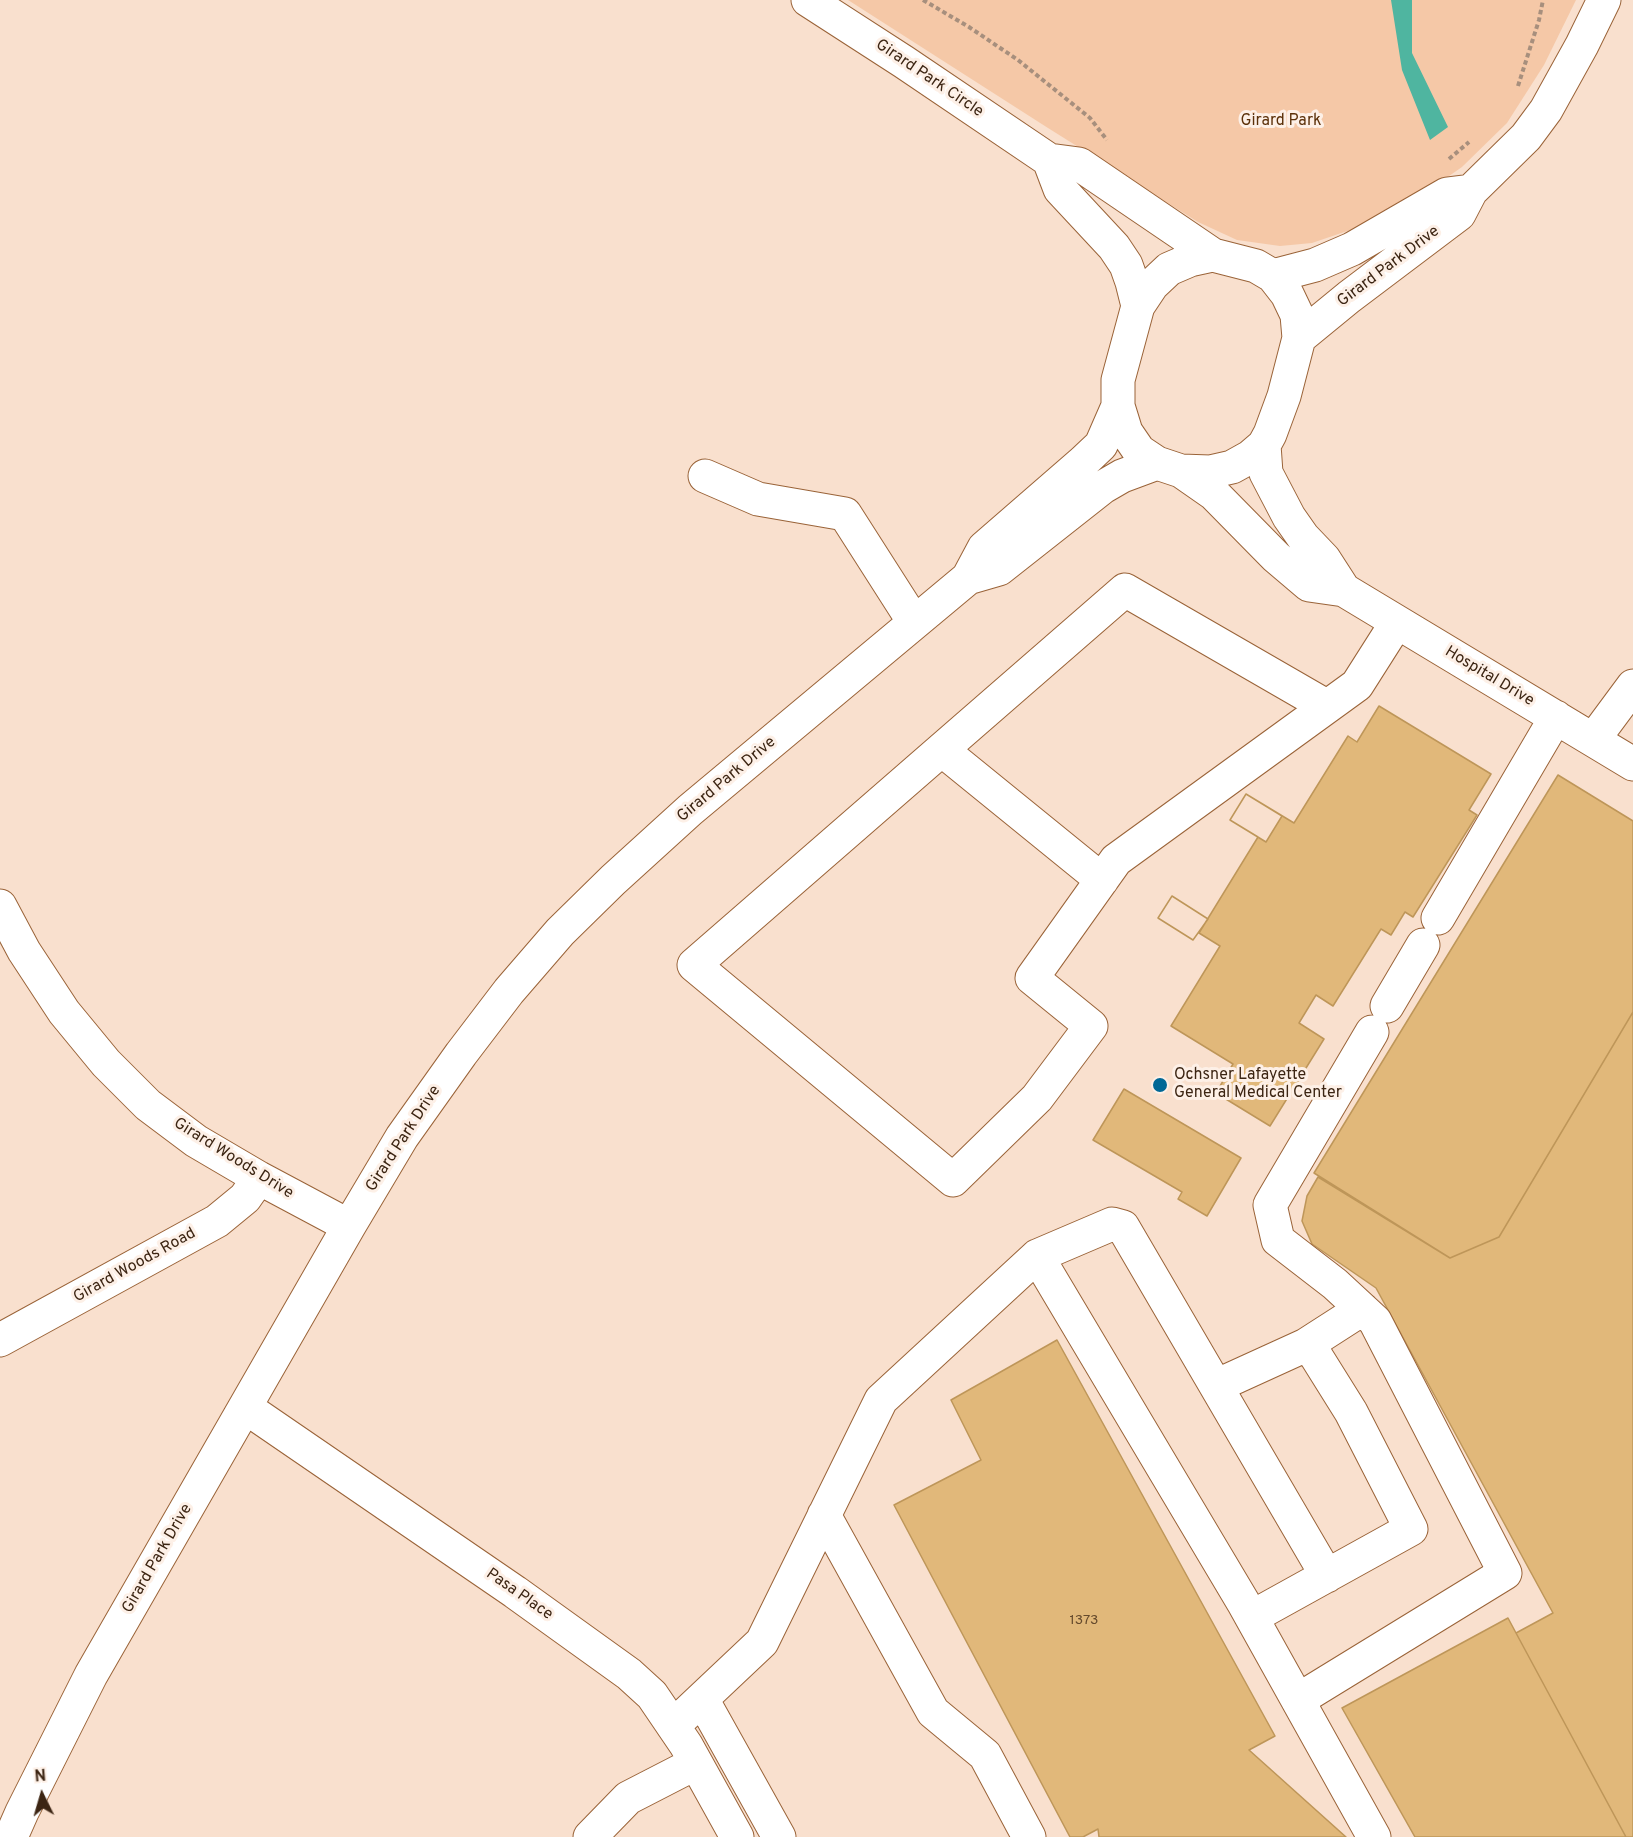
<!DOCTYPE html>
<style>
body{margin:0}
#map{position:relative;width:1633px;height:1837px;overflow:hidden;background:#f9e0ce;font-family:Overpass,sans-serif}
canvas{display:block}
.north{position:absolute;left:12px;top:1765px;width:60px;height:60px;-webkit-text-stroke:4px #fdf0e7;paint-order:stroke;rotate:355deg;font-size:16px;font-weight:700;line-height:24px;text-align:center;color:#3c2513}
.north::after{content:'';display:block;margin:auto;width:21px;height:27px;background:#3c2513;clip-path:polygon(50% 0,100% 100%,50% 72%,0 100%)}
</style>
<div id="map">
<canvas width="1633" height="1837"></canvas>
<div class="north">N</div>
</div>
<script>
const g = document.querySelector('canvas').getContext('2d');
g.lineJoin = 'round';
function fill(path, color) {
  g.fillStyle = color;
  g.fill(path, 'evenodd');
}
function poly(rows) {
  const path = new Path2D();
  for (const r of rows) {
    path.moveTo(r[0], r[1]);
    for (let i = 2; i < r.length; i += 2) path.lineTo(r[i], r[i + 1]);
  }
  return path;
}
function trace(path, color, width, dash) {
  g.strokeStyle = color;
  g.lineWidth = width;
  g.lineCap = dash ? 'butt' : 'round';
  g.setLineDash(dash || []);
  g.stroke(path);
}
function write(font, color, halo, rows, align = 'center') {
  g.font = font + ' Overpass,sans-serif';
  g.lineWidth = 6;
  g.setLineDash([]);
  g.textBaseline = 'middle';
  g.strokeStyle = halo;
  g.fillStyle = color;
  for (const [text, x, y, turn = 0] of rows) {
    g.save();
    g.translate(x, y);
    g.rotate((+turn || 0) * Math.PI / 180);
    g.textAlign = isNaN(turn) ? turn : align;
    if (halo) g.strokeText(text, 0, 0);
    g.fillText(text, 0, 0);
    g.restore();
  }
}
const green = poly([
 [848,0,1576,0,1544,65,1507,123,1462,167,1416,199,1362,226,1312,243,1280,246,1237,240,1198,222,1048,128]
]);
const water = poly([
 [1391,0,1412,0,1412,53,1448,127,1430,140,1402,70]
]);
const building = poly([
 [1379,706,1491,774,1469,810,1477,815,1413,917,1405,912,1391,935,1381,929,1333,1006,1316,995,1299,1023,1324,1039,1270,1126,1216,1093,1233,1064,1171,1026,1220,946,1199,933,1258,837,1230,820,1246,794,1294,823,1348,736,1357,742,1379,706],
 [1558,775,1633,821,1633,1012,1499,1237,1450,1258,1314,1173,1558,775],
 [1246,794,1282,816,1266,842,1230,820,1246,794],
 [1172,896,1208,919,1193,940,1158,918,1172,896],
 [1172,896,1208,919,1193,940,1158,918,1172,896],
 [1633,1012,1633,1837,1626,1837,1516,1633,1553,1613,1376,1288,1312,1244,1302,1221,1307,1196,1318,1177,1450,1258,1499,1237,1633,1012],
 [1124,1089,1241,1158,1207,1216,1178,1199,1182,1192,1093,1140,1124,1089],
 [1057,1340,1275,1736,1249,1750,1346,1837,1099,1837,1098,1829,1083,1837,1070,1837,894,1505,981,1460,951,1400,1057,1340],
 [1508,1618,1516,1633,1626,1837,1415,1837,1342,1708,1508,1618]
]);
const path = poly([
 [923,0,969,27,1018,60,1090,118,1107,140],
 [1518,86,1539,20,1543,0],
 [1449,159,1469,142]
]);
const minor = poly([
 [808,0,904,62,1049,160,1079,164,1213,255],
 [1049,160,1060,189,1114,247,1126,265,1132,282,1138,306],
 [1213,255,1256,266,1273,276,1287,294,1297,315,1299,338,1284,396,1270,434,1264,445,1250,457,1232,467,1210,472,1181,471,1157,463,1139,451,1126,432,1118,406,1118,380,1138,306,1152,285,1169,269,1190,260,1213,255],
 [1273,276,1315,265,1352,249,1447,194,1471,191],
 [1299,338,1349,297,1459,214,1471,191,1526,137,1546,110,1582,45,1604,0],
 [1264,445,1266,473,1289,517,1303,537,1324,559,1344,590],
 [1181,471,1214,494,1276,557,1309,585,1344,590,1633,764],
 [705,476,758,499,845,514,914,622],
 [968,578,999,569,1103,487,1122,476,1157,463],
 [1326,706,1125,590,694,965,953,1180,1037,1098,1091,1026,1032,978,1116,860,1357,685,1397,622],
 [1593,740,1633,686],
 [942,750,1102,880],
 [0,906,24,951,64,1012,106,1063,148,1105,196,1141,259,1178,349,1226],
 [1438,918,1556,717],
 [1387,1006,1423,945],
 [1037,1256,1112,1224,1123,1227,1327,1576],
 [0,1340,217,1221,245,1198,259,1178],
 [1306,1345,1362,1309],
 [1216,1386,1306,1345,1316,1356,1351,1412,1411,1529,1252,1617],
 [245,1407,515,1592,629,1674,652,1695,686,1745,737,1837],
 [824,1515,933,1712,985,1755,1029,1837],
 [702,1699,779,1837],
 [1298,1700,1505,1573,1375,1321,1335,1284,1278,1240,1270,1205,1372,1032],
 [673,1726,762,1642,881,1400,1037,1256,1243,1602,1374,1837],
 [11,1837,22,1812,91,1675,349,1226,402,1137,461,1054,509,991,560,932,613,880,690,810,968,578,984,548,1083,462,1101,445,1118,406],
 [590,1837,628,1798,696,1763]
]);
const markers = [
 [1160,1085,8,"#006896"]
];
const numberNames = [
 ["1373",1084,1621]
];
const streetNames = [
 ["Girard Park Circle",929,79,34],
 ["Girard Park Drive",1389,267,-37],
 ["Hospital Drive",1489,677,31],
 ["Girard Park Drive",727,780,-40],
 ["Girard Park Drive",404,1139,-57],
 ["Girard Woods Drive",233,1159,32],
 ["Girard Woods Road",135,1266,-29],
 ["Girard Park Drive",158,1559,-60],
 ["Pasa Place",519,1595,35]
];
const parkNames = [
 ["Girard Park",1281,122]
];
const poiNames = [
 ["Ochsner Lafayette",1174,1076],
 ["General Medical Center",1174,1094]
];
fill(green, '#f5c8a7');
fill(water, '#4fb5a0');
fill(building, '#e1b87a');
trace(building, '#be9659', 1.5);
trace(minor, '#9a6338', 35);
trace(path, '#a78f7d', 4, [4.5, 3]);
trace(minor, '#fff', 33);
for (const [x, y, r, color] of markers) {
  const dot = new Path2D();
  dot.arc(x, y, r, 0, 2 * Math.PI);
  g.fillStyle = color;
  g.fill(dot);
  trace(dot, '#fdf0e7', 2);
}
write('14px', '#654a2d', null, numberNames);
write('16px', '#3c2513', '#fdf0e7', streetNames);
write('16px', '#5b3009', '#fdf0e7', parkNames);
write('16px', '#3c2513', '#fdf0e7', poiNames, 'left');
</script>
